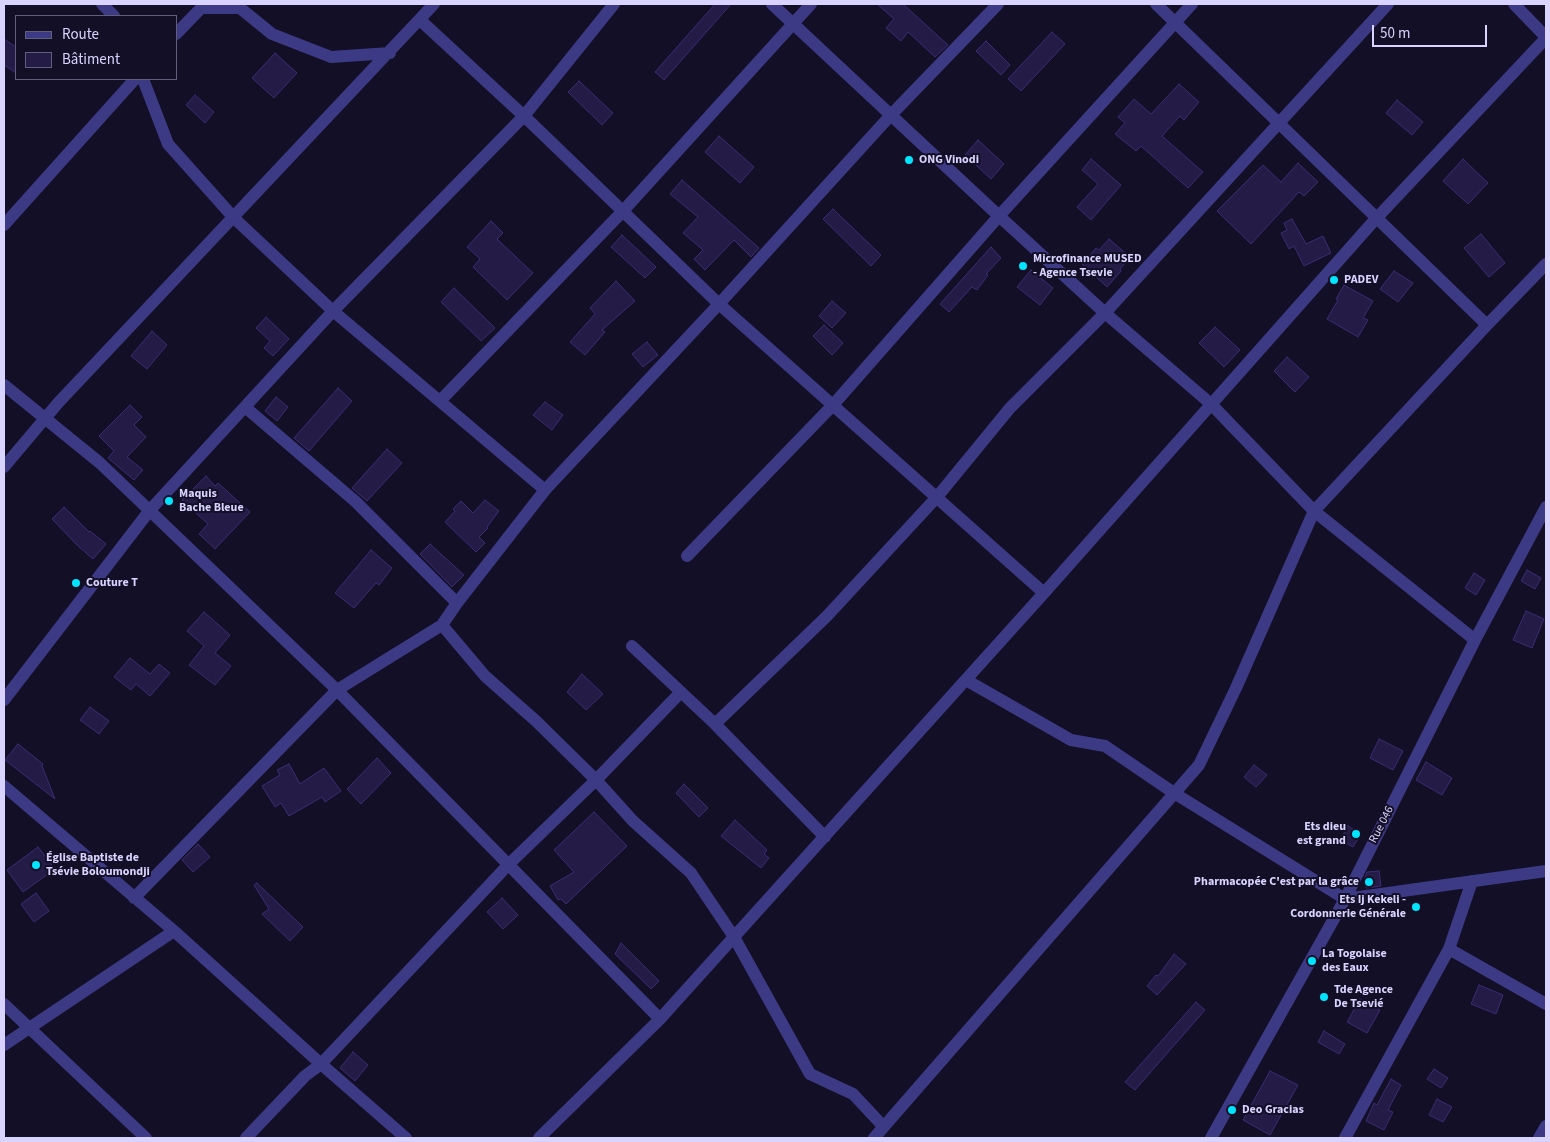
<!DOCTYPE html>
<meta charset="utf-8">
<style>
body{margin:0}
#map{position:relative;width:1550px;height:1142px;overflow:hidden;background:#130f26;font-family:"Source Sans 3",sans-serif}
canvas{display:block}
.frame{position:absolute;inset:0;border:5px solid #d9d4ff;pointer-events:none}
.legend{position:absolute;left:15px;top:15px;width:162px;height:65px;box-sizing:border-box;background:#130f26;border:1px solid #625e7d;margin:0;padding:6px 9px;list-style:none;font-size:15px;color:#d9d4ff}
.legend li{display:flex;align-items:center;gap:10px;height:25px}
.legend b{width:25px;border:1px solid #625e7d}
.scale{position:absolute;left:1372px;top:25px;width:115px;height:22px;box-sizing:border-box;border:2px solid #d9d4ff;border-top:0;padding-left:6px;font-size:15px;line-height:18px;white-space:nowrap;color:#d9d4ff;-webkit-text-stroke:4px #130f26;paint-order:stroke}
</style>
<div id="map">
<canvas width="1550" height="1142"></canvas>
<div class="frame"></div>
<ul class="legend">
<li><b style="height:6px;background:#3d3a85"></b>Route</li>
<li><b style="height:14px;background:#241b47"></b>Bâtiment</li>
</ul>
<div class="scale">50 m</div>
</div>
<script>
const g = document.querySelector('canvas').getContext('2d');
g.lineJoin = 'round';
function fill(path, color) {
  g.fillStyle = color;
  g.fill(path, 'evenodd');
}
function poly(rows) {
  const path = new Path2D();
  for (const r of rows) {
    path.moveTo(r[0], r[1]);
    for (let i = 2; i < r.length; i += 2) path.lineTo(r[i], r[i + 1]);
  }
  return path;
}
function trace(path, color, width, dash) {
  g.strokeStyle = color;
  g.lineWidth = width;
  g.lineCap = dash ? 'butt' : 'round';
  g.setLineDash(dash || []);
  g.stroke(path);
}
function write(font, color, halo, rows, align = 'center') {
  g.font = font + ' "Source Sans 3",sans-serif';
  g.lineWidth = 4;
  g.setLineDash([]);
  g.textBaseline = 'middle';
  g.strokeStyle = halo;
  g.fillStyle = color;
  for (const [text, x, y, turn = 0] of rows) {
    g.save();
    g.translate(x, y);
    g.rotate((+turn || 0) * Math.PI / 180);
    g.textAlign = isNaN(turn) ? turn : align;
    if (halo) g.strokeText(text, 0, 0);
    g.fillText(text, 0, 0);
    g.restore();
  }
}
const building = poly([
 [715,4,731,4,664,80,655,72,715,4],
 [877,4,903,4,948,45,935,57,908,32,901,41,886,28,894,19,877,4],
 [1052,32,1065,44,1021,91,1008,79,1052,32],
 [4,39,16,47,16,73,4,65,4,39],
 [986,41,1010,65,1001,75,976,51,986,41],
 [275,53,297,73,274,98,252,78,275,53],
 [579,81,613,113,602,125,568,92,579,81],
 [1179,84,1199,102,1184,120,1180,116,1162,136,1203,172,1188,188,1141,146,1136,151,1115,134,1125,123,1118,117,1134,99,1151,114,1179,84],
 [195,95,214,112,205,123,186,105,195,95],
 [1397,100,1423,122,1412,135,1386,113,1397,100],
 [719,136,754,167,740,183,705,152,719,136],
 [978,140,1004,164,991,179,965,155,978,140],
 [1091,159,1121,185,1091,220,1077,207,1098,184,1082,170,1091,159],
 [1463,159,1488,183,1468,204,1443,181,1463,159],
 [1298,163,1318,182,1304,196,1299,192,1251,244,1217,211,1263,165,1281,182,1298,163],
 [682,180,759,248,751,257,734,240,705,270,694,259,703,250,683,233,698,217,670,194,682,180],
 [833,209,881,255,871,266,823,219,833,209],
 [1292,219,1306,244,1323,236,1331,253,1304,266,1294,246,1289,249,1281,233,1287,230,1284,223,1292,219],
 [491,221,503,233,497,239,533,273,507,300,473,267,480,259,467,247,491,221],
 [1481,234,1505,263,1489,277,1464,248,1481,234],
 [622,235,656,267,645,278,611,247,622,235],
 [1109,239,1130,257,1120,269,1121,271,1107,287,1082,264,1096,248,1099,250,1109,239],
 [991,247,1001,258,986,274,988,275,977,290,972,287,949,312,940,304,991,247],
 [1031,270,1053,288,1040,305,1017,287,1031,270],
 [1394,271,1413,283,1398,302,1380,289,1394,271],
 [616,281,635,301,602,330,605,332,585,355,570,342,595,314,590,308,616,281],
 [1344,285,1373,301,1363,318,1368,320,1358,337,1327,319,1338,300,1336,299,1344,285],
 [454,288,495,328,481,341,441,302,454,288],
 [832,301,846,313,832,328,819,316,832,301],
 [266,317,289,339,273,356,264,348,270,341,256,328,266,317],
 [824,325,843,343,832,355,813,336,824,325],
 [1215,327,1240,350,1224,367,1199,343,1215,327],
 [152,331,167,345,147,369,131,356,152,331],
 [647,342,658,355,643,367,632,354,647,342],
 [1287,357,1309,377,1295,392,1274,371,1287,357],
 [338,388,352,401,309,451,294,438,338,388],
 [276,397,288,407,277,421,265,411,276,397],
 [545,402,563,415,552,430,533,415,545,402],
 [130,405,142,417,134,425,146,437,127,457,143,470,134,480,108,458,114,451,99,436,130,405],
 [387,449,402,463,367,501,352,488,387,449],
 [206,476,215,486,218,483,250,512,215,549,199,534,208,524,182,500,206,476],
 [485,500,499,511,487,527,488,528,479,537,485,543,476,552,445,522,455,511,453,509,461,501,473,513,485,500],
 [64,507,89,532,90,531,106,544,93,559,78,546,52,519,64,507],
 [430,544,464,575,452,587,420,554,430,544],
 [371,550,392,568,379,585,376,583,354,608,335,593,371,550],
 [1527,570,1541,578,1535,589,1521,581,1527,570],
 [1474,573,1485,580,1476,595,1465,588,1474,573],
 [1526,611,1544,619,1532,648,1513,640,1526,611],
 [204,612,230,635,215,653,231,666,215,685,189,665,204,646,187,631,204,612],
 [130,658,150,674,159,664,170,673,150,696,136,684,131,690,114,677,130,658],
 [582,674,603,694,586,710,567,692,582,674],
 [90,707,109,721,99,734,80,720,90,707],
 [1379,739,1403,751,1393,770,1370,758,1379,739],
 [18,744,43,764,42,766,55,799,5,760,18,744],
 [377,758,391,773,361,804,347,789,377,758],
 [1426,762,1452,778,1442,795,1416,780,1426,762],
 [289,764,300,784,324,768,341,791,325,802,322,797,289,816,281,803,275,807,262,786,280,775,277,770,289,764],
 [1254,765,1267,775,1256,787,1244,777,1254,765],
 [684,784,708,808,699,817,676,793,684,784],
 [594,812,627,846,566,904,561,899,558,900,550,886,574,872,554,850,594,812],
 [735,820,767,850,764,854,769,858,761,868,721,836,735,820],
 [1348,826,1361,834,1353,847,1340,840,1348,826],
 [198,844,210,857,193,872,182,860,198,844],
 [38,847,55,869,23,892,7,870,38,847],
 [1379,871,1381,886,1366,888,1365,877,1367,872,1379,871],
 [257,883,303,927,290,941,262,914,269,909,254,885,257,883],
 [36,893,49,911,34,922,21,904,36,893],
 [502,898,518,915,503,929,487,912,502,898],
 [621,943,659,981,651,989,615,954,621,943],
 [1174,954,1186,964,1157,995,1147,986,1156,975,1158,976,1174,954],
 [1479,985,1503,995,1496,1014,1471,1004,1479,985],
 [1360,999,1380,1010,1367,1033,1347,1022,1360,999],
 [1196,1002,1205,1010,1135,1090,1125,1082,1196,1002],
 [1324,1031,1345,1044,1339,1054,1318,1042,1324,1031],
 [353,1052,368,1065,355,1081,340,1068,353,1052],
 [1434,1069,1448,1078,1441,1088,1427,1079,1434,1069],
 [1270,1071,1298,1085,1270,1135,1243,1120,1270,1071],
 [1391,1079,1401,1085,1388,1110,1393,1112,1384,1130,1366,1121,1374,1103,1377,1105,1391,1079],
 [1437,1099,1452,1107,1443,1122,1429,1115,1437,1099]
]);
const minor = poly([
 [102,4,114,16],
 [772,4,999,216,1105,313,1211,404,1314,511,1475,640],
 [1156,4,1487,325],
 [1514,4,1546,37],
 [201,8,240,8,272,34,331,57,390,53],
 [420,20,524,116,719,304,1044,593],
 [176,34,205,4],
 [143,79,168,144,234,218,333,311,545,490],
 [4,225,135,79],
 [4,385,100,463,337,690,660,1019,1044,593,1372,223,1546,38],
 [440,401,623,211,811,4],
 [245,407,356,502,457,603],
 [4,467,58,403,434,4],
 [687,556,833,405,999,216,1192,4],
 [442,625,485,676,536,721,596,780,633,821,691,873,734,937,810,1074,853,1094,883,1126],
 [632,646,715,724,825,837],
 [966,680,1071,740,1105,746,1174,793,1345,899,1546,871],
 [4,700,150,510,333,311,524,116,614,4],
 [715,724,827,616,937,497,1010,408,1105,313,1388,4],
 [4,786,174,931,321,1064,406,1138],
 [134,898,337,690,442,625,457,603,545,490,719,304,890,116,998,4],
 [1449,949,1546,1004],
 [4,1004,146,1138],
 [4,1045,174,931],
 [246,1138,305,1076,321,1064,508,865,596,780,681,692],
 [539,1138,660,1019],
 [874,1138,1199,765,1236,688,1314,511,1487,325,1546,264],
 [1211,1138,1345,899,1475,640,1546,507],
 [1345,1138,1449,949,1472,881],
 [1539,1138,1546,1126]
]);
const markers = [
 [909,160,5,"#00e5ff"],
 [1023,266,5,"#00e5ff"],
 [1334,280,5,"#00e5ff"],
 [169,501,5,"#00e5ff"],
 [76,583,5,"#00e5ff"],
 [1356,834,5,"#00e5ff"],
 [36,865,5,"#00e5ff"],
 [1369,882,5,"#00e5ff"],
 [1416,907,5,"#00e5ff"],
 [1312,961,5,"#00e5ff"],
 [1324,997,5,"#00e5ff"],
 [1232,1110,5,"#00e5ff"]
];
const poiNames = [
 ["ONG Vinodi",919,160],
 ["Microfinance MUSED",1033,259],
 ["- Agence Tsevie",1033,273],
 ["PADEV",1344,280],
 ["Maquis",179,494],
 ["Bache Bleue",179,508],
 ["Couture T",86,583],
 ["Ets dieu",1346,827,"right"],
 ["est grand",1346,841,"right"],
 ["Église Baptiste de",46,858],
 ["Tsévie Boloumondji",46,872],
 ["Pharmacopée C'est par la grâce",1359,882,"right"],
 ["Ets Ij Kekeli -",1406,900,"right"],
 ["Cordonnerie Générale",1406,914,"right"],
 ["La Togolaise",1322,954],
 ["des Eaux",1322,968],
 ["Tde Agence",1334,990],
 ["De Tsevié",1334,1004],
 ["Deo Gracias",1242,1110]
];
const streetNames = [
 ["Rue 046",1382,825,-63]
];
fill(building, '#241b47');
trace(building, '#3b2d73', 1);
trace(minor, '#3d3a85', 12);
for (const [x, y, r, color] of markers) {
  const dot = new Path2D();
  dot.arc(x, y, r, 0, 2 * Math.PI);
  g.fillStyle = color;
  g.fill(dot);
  trace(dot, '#130f26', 2);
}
write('bold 12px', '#d9d4ff', '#130f26', poiNames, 'left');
write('12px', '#d9d4ff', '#130f26', streetNames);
</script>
